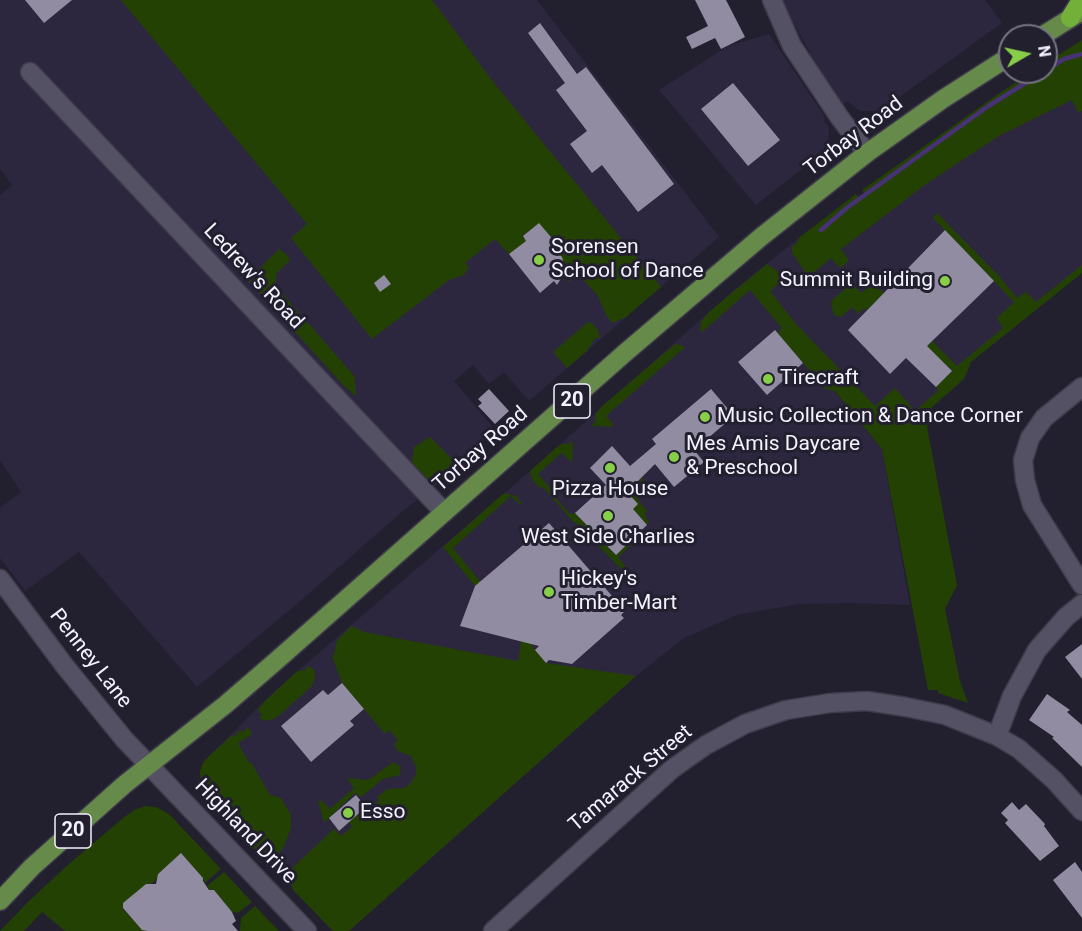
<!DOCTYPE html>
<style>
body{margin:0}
#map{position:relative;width:1082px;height:931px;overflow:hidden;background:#221f2f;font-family:Roboto,sans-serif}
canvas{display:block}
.north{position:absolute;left:998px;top:24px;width:60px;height:60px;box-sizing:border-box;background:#221f2f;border:2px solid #767382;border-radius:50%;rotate:81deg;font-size:16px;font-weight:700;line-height:24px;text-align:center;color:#f4f2fe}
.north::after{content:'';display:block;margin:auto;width:21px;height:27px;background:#88cf49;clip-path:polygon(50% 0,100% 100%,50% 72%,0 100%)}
</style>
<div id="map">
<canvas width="1082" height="931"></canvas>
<div class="north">N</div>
</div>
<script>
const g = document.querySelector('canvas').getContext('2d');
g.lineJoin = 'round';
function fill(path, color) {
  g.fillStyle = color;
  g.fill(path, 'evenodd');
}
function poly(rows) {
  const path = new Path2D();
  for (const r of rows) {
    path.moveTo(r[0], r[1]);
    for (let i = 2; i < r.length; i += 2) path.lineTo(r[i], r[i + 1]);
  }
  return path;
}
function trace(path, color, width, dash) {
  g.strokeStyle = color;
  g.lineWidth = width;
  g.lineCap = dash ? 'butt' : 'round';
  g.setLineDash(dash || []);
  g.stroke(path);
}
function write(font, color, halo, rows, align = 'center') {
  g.font = font + ' Roboto,sans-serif';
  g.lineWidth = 6;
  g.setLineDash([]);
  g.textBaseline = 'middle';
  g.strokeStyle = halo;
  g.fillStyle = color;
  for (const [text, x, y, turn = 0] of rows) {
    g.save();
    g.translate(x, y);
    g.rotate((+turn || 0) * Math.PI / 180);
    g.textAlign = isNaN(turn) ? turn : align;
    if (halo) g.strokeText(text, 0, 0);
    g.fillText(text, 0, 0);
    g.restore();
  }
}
const built = poly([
 [0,0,537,0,719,237,529,401,504,372,489,384,473,365,454,381,495,430,451,473,403,511,298,603,197,687,79,552,25,591,0,558,0,508,21,492,0,460,0,195,12,185,0,169],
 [782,0,985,0,1002,23,880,111,860,111,847,101,843,105,820,72],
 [769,34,825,117,824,122,829,127,829,135,826,150,756,205,659,90,728,46],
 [1062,98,1082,100,1082,273,971,362,964,379,918,419,892,433,835,391,882,449,910,605,852,603,799,604,737,615,684,638,636,676,349,931,333,931,257,852,201,791,200,771,204,761,277,689,530,471,734,290,800,237,811,228]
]);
const green = poly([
 [121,0,432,0,494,83,661,287,626,317,612,323,606,315,598,296,578,274,569,282,563,275,566,270,565,263,557,252,548,249,555,243,539,223,523,236,526,241,509,254,495,239,465,263,469,267,464,275,449,280,372,339,291,238,307,224],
 [1082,40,1082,111,1078,112,1072,100,999,136,926,184,841,249,849,260,842,267,839,267,831,258,811,275,819,286,815,286,792,253,792,246,795,245,800,237,856,194,859,197,864,193,862,190,994,97,1032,72,1046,72,1046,63],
 [937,213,999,276,1017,298,1026,292,1036,302,1082,265,1082,273,971,362,964,379,932,407,927,427,957,585,945,609,960,681,968,703,938,693,938,690,928,690,882,449,835,391,826,389,777,333,782,328,750,290,702,332,700,331,701,322,710,311,767,264,776,270,784,279,770,291,796,324,875,406,895,388,915,411,939,390,936,387,952,371,929,354,879,298,867,310,864,308,858,314,852,307,841,317,834,315,831,304,832,300,852,283,861,293,874,283,957,366,1003,328,997,318,1014,302,933,218],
 [279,249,288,256,290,260,276,274,276,286,355,377,356,396,344,386,248,280],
 [591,322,598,330,600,338,595,338,587,351,567,368,553,352,587,323],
 [675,344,684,346,684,348,606,416,613,424,612,427,593,426,592,424,595,423,596,414,600,408],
 [430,437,453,460,451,461,453,469,440,480,431,480,430,482,412,462,414,447],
 [571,441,573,444,572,462,561,453,538,474,550,488,550,492,570,514,575,513,615,555,628,543,630,546,618,557,633,577,625,573,575,522,574,523,543,487,540,488,532,480,530,471,556,448,562,444,569,444],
 [642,478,644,480,632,492,647,511,644,514,649,522,647,525,633,509,638,504,628,494,621,498],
 [504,493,516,496,522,504,519,504,511,496,453,548,546,663,636,676,349,931,333,931,293,890,290,879,293,870,291,869,334,829,341,836,352,827,349,822,366,807,373,812,377,809,374,805,379,800,377,797,388,789,404,788,409,785,416,775,416,767,411,756,398,751,394,745,398,740,389,730,385,734,342,683,332,656,334,655,337,641,351,626,364,632,518,661,521,642,443,547],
 [307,666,312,668,315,672,315,678,311,687,276,718,266,721,259,718,262,715,258,710,263,703,293,675,298,671,306,670],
 [246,727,251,731,251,735,238,743,249,763,251,762,270,795,281,798,291,815,291,828,283,848,275,858,273,855,264,857,257,852,201,791,200,771,204,761,232,735,234,737,237,734,235,732,245,731],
 [393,762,401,767,400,775,383,779,361,797,355,793,324,823,318,801,322,801,330,809,354,788,347,778,368,780],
 [145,806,156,807,169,814,221,869,205,883,203,878,183,856,178,856,158,874,157,879,151,884,146,884,123,904,123,909,142,929,148,931,65,931,42,912,24,931,0,931,29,901,70,863,122,819,134,810],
 [224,872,252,902,238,913,232,912,214,890,210,890,207,886],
 [255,906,279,931,240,931,241,918]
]);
const stream = poly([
 [1046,70,1064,59,1082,54],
 [821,230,848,207,987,107,1043,72]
]);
const building = poly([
 [25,0,72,0,44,23],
 [695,0,726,0,745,37,721,49,715,38,692,49,686,37,708,26],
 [540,23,577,74,586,67,674,184,638,212,602,165,592,173,570,144,587,131,556,90,565,83,528,33],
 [733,83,780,140,748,166,701,109],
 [539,223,556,243,551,246,562,257,566,270,557,285,554,281,540,293,509,254,526,241,523,236],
 [945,230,994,281,927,346,952,371,936,387,906,358,890,374,848,330],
 [384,275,391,284,380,292,374,283],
 [775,330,803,363,767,395,738,362],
 [489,389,509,411,495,424,478,406,482,403,478,399],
 [711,389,734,416,694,450,704,462,674,487,655,464,627,492,638,504,633,509,647,525,616,555,575,513,606,485,590,468,612,446,630,466,656,444,652,439],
 [549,523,625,611,621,615,624,618,572,664,549,660,546,663,535,650,539,646,460,626,475,586],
 [1082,644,1082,679,1065,657],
 [342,683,364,709,350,721,354,725,311,762,281,726,323,690,328,695],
 [1047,694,1070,710,1067,712,1082,725,1082,767,1052,738,1054,737,1029,720],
 [356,795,366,807,339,831,329,818],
 [1012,802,1019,810,1026,804,1045,824,1044,826,1059,846,1040,861,1005,823,1008,820,1001,813],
 [181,853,203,878,203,881,209,890,214,890,232,912,236,921,232,924,238,931,148,931,142,930,123,908,123,903,146,884,156,884,158,874],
 [1075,862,1082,872,1082,918,1053,880]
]);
const minor = poly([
 [772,0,792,46,840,118,867,153],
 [30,72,444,512],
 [1082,387,1044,418,1030,438,1023,460,1025,480,1032,505,1082,585],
 [0,579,64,665,124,739,307,931],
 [997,736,1012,696,1037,650,1066,617,1082,604],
 [493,931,672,769,706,745,745,724,786,710,830,703,867,701,906,707,945,715,997,736,1019,749,1054,780,1082,811]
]);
const major = poly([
 [1042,36,1082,11],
 [0,901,32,867,125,784,225,705,276,661,626,352,761,237,867,153,943,99,1010,56]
]);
const highway = poly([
 [1070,18,1081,0]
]);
const markers = [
 [539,260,6,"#88cf49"],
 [945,281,6,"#88cf49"],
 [768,379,6,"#88cf49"],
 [705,417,6,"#88cf49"],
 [674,457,6,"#88cf49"],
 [610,468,6,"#88cf49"],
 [608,516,6,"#88cf49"],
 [549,592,6,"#88cf49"],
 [348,813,6,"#88cf49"]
];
const shields = [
 [572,401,36],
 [73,831,36]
];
const shieldNames = [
 ["20",572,401],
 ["20",73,831]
];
const streetNames = [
 ["Torbay Road",854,137,-37],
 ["Ledrew's Road",253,277,47],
 ["Torbay Road",481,450,-41],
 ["Penney Lane",90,659,52],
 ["Tamarack Street",631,779,-40],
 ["Highland Drive",245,832,46]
];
const poiNames = [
 ["Sorensen",551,248],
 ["School of Dance",551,272],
 ["Summit Building",933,281,"right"],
 ["Tirecraft",780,379],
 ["Music Collection & Dance Corner",717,417],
 ["Mes Amis Daycare",686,445],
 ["& Preschool",686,469],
 ["Pizza House",610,490,"center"],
 ["West Side Charlies",608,538,"center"],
 ["Hickey's",561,580],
 ["Timber-Mart",561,604],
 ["Esso",360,813]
];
fill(built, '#2c273e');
fill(green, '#244104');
trace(stream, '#463274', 4.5);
fill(building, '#918ca2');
trace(minor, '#3f3b4a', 21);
trace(major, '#3f3b4a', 21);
trace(highway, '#3f3b4a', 21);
trace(minor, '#555164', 18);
trace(major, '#668a4a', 18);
trace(highway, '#72b039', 18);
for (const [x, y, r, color] of markers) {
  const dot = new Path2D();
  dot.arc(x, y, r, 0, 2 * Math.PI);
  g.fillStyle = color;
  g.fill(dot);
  trace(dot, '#221f2f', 2);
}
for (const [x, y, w] of shields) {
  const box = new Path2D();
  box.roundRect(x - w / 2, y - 17, w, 34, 4.5);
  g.fillStyle = '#221f2f';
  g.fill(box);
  trace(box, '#f4f2fe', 1.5);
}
write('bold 20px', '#f4f2fe', null, shieldNames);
write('21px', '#f4f2fe', '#221f2f', streetNames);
write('21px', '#f4f2fe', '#221f2f', poiNames, 'left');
</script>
